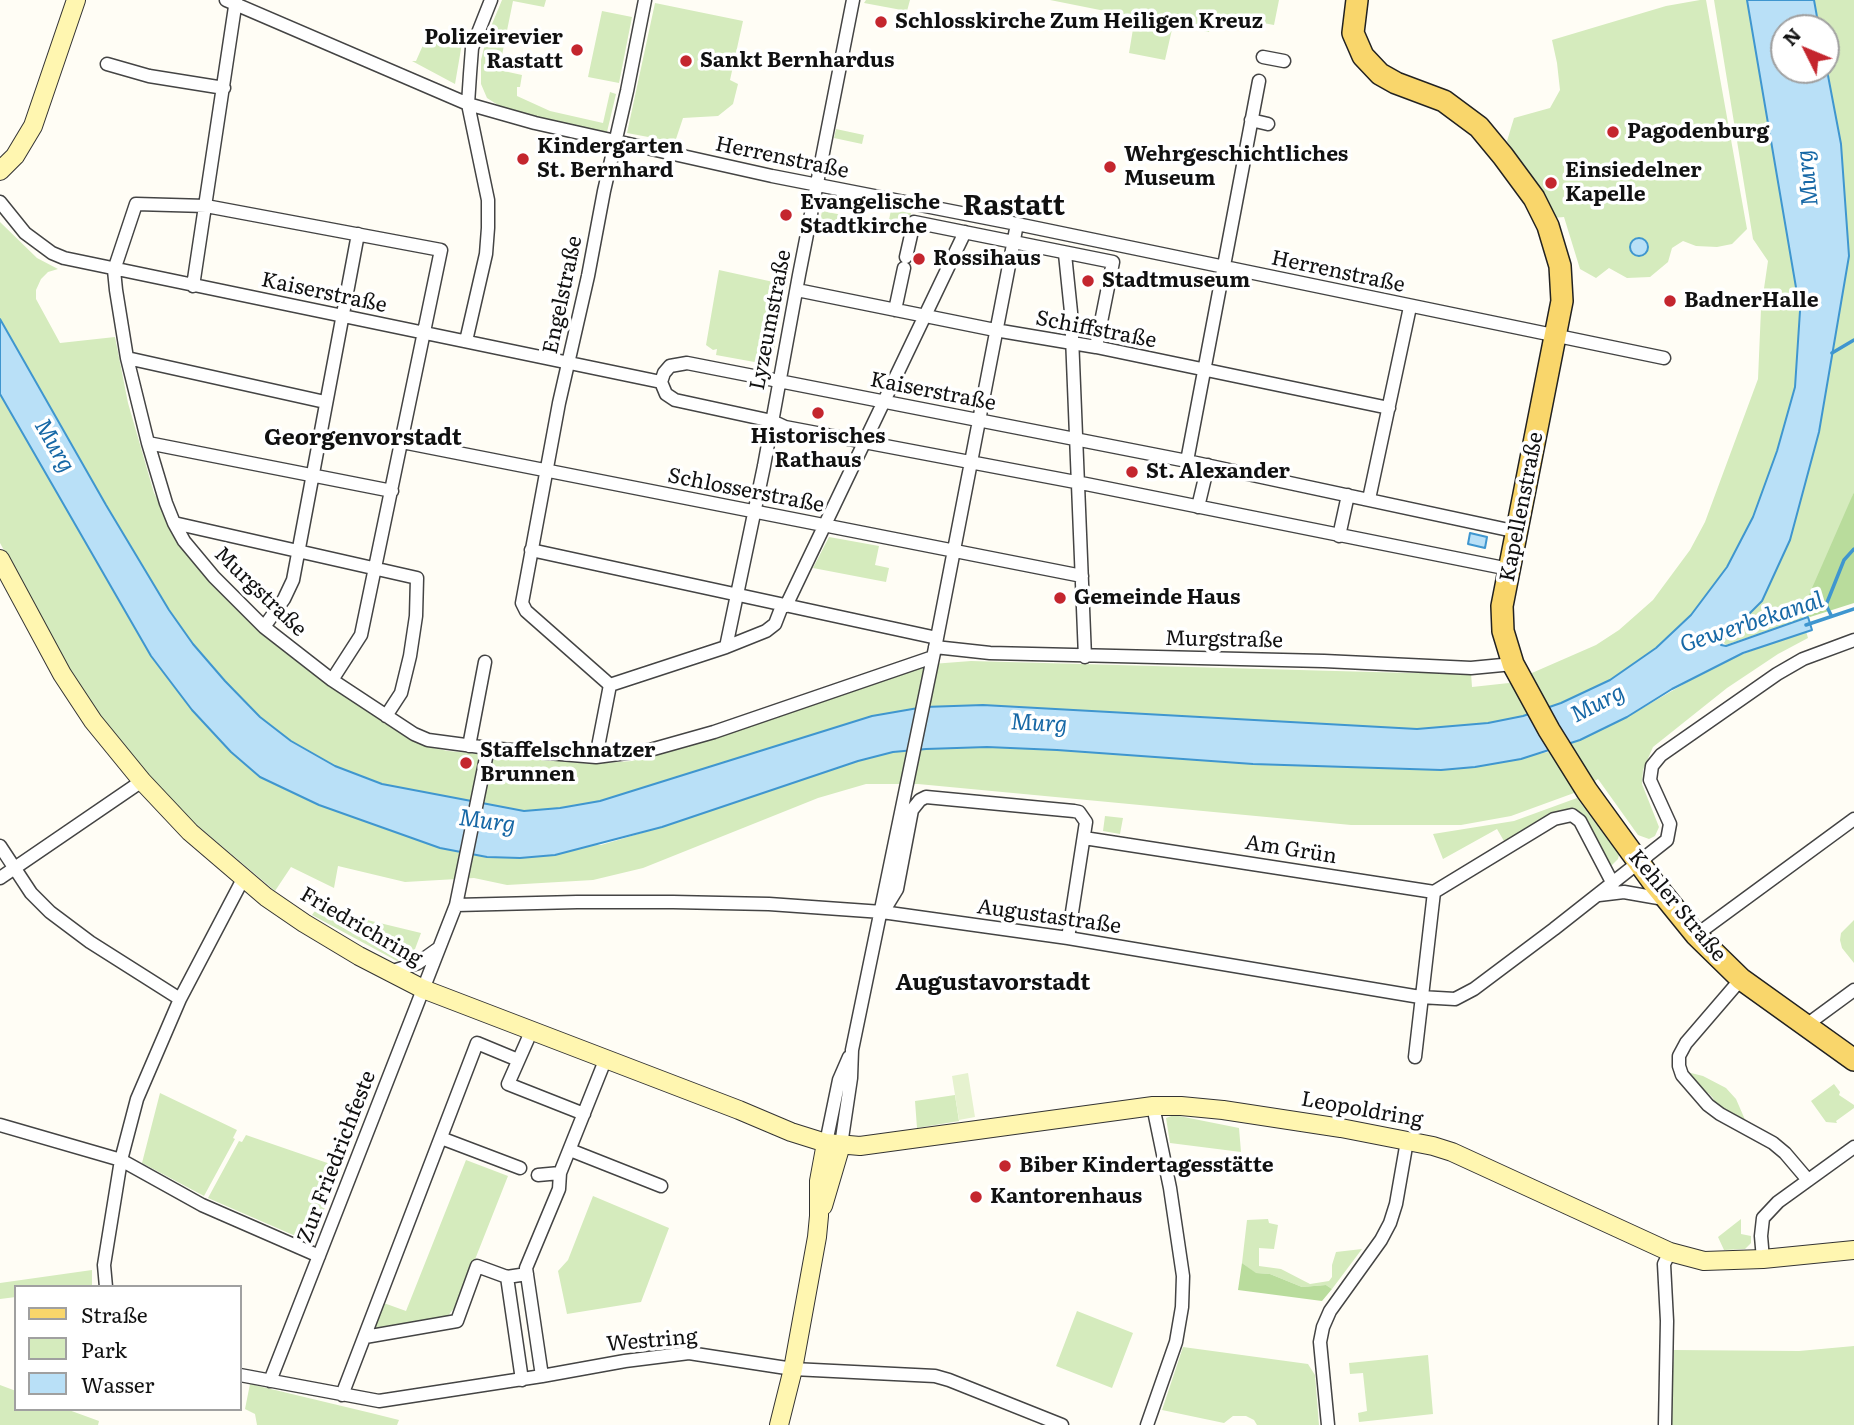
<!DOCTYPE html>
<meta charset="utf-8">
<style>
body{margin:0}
#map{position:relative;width:1854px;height:1425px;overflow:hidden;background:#fffdf5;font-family:Literata,serif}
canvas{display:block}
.legend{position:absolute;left:14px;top:1285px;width:228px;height:126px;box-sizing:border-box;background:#fff;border:2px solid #a0a0a0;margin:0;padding:9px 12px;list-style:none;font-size:21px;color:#111}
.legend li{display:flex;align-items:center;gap:14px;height:35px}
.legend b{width:35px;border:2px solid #a0a0a0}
.north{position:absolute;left:1770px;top:14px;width:70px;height:70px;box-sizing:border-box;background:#fff;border:2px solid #a0a0a0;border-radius:50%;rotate:313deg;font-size:19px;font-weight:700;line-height:28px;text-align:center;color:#111}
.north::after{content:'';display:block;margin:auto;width:24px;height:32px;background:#c4262e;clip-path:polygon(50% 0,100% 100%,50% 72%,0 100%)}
</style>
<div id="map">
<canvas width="1854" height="1425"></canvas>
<ul class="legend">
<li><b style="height:9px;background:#f9d66b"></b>Straße</li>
<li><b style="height:19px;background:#d5ebbd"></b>Park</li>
<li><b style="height:19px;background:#b9e0f7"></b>Wasser</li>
</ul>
<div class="north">N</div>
</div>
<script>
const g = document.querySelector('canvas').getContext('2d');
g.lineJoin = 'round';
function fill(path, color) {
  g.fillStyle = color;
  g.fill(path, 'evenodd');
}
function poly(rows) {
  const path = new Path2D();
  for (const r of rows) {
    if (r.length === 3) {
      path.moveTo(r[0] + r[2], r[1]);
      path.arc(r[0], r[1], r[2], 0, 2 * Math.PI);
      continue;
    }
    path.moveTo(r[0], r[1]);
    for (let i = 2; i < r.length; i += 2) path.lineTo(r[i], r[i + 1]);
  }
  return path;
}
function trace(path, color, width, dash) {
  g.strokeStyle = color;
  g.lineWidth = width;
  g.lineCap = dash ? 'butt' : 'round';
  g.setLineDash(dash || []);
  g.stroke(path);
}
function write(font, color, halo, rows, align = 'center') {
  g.font = font + ' Literata,serif';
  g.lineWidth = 7;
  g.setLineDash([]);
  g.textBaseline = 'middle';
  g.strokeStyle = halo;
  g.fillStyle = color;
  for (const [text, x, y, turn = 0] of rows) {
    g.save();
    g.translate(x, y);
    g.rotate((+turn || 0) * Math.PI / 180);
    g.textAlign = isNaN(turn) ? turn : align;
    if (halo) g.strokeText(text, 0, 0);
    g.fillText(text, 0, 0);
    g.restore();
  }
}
const green = poly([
 [502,0,546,0,544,7,513,1,499,70,522,75,520,87,517,87,517,96,550,111,603,123,610,92,616,94,607,132,603,134,501,107,487,98,481,84,481,60,487,36],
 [866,0,910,0,907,11,864,3],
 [1050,0,1279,0,1274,25,1215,14,1209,32,1173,25,1165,60,1129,53,1135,17],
 [1700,0,1706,0,1747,229,1732,244,1717,247,1696,246,1683,241,1672,248,1668,262,1650,277,1627,278,1609,268,1596,278,1580,269,1564,217,1552,218,1530,177,1507,141,1514,118,1550,108,1560,90,1557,63,1552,40,1666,6],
 [1714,0,1747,0,1800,311,1795,387,1777,451,1753,517,1727,567,1691,615,1656,648,1610,680,1561,703,1523,716,1488,723,1417,729,983,705,924,707,872,716,600,801,560,808,524,811,382,784,335,766,290,741,260,717,225,681,193,644,169,610,106,505,0,319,0,222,37,258,58,269,48,272,41,279,36,290,36,299,60,343,115,337,128,403,154,493,184,550,208,580,260,631,359,703,415,742,428,747,448,751,591,764,632,761,697,743,932,664,971,661,1409,673,1471,673,1472,687,1509,683,1596,645,1619,630,1653,600,1690,550,1705,522,1758,379,1761,309,1768,261,1753,239],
 [1814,0,1854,0,1854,492,1809,616,1726,645,1722,641,1762,601,1790,540,1849,256,1841,144,1826,65,1826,28,1819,28],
 [655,3,743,21,730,80,738,84,733,104,718,116,683,118,675,142,627,133],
 [602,11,632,17,619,83,588,77],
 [465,26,455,84,412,61,416,61,427,36,445,38],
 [836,129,864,135,862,144,834,138],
 [825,197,866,205,865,213,824,205],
 [891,210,911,213,907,234,887,230],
 [822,211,863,219,860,235,819,227],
 [719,270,787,285,771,365,716,355,717,349,713,350,706,345],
 [0,394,151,656,192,710,231,752,260,777,319,805,440,848,601,845,662,827,858,761,893,752,925,749,987,747,1057,750,1253,764,1475,767,1548,752,1580,740,1627,717,1708,670,1743,654,1806,631,1808,638,1778,654,1727,688,1653,747,1643,770,1642,784,1659,827,1655,836,1649,839,1638,835,1598,779,1574,793,1511,816,1461,825,1351,825,918,784,866,784,818,798,643,868,593,880,507,885,474,878,405,882,338,866,334,888,291,867,275,891,185,815,147,774,99,715,70,671,0,543],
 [829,537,879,546,875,565,889,568,886,582,813,568],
 [1577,798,1619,855,1618,859,1610,867,1584,817,1579,812,1571,810,1551,816,1504,841,1497,829,1443,859,1433,834,1514,821],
 [1105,816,1123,818,1120,834,1103,831],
 [322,901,327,902,326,910,421,933,415,949,408,956,397,961,312,915],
 [1854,920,1854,963,1842,948,1840,940,1841,933],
 [1687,1072,1703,1076,1726,1088,1736,1099,1746,1122,1715,1106,1713,1098,1708,1093,1702,1092],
 [1834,1084,1840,1092,1839,1095,1854,1105,1854,1108,1836,1121,1837,1123,1826,1122,1811,1101],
 [160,1093,237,1130,233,1138,235,1139,204,1196,142,1163],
 [955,1095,959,1121,917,1128,915,1101],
 [1174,1115,1239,1128,1241,1152,1170,1143,1166,1118],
 [246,1135,342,1168,311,1240,307,1241,208,1198,239,1141,242,1142],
 [466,1160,508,1176,457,1305,445,1319,381,1331,372,1328,381,1302,406,1311],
 [593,1196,669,1228,641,1302,567,1314,558,1271,568,1260],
 [1268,1219,1269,1223,1278,1225,1274,1249,1259,1248,1259,1266,1281,1269,1310,1284,1329,1281,1332,1277,1332,1265,1336,1252,1362,1249,1332,1289,1326,1285,1302,1287,1270,1274,1255,1273,1242,1263,1247,1220],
 [1741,1219,1741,1234,1751,1236,1751,1243,1745,1249,1724,1250,1718,1237],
 [92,1270,92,1286,16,1287,16,1297,0,1299,0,1283],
 [1077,1311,1133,1333,1112,1388,1056,1366],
 [1854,1346,1854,1425,1669,1425,1674,1350,1799,1351],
 [1183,1347,1308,1364,1315,1375,1319,1425,1257,1425,1254,1420,1246,1416,1233,1416,1224,1423,1162,1410],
 [1428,1355,1433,1414,1359,1422,1358,1413,1367,1411,1363,1373,1350,1374,1349,1363],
 [250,1384,371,1413,399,1420,397,1425,257,1425,255,1414,245,1409],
 [0,1385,16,1391,16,1409,66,1409,99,1421,98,1425,0,1425]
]);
const forest = poly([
 [1854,492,1854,603,1810,617,1802,611],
 [1242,1263,1256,1273,1270,1274,1302,1287,1326,1285,1332,1289,1322,1301,1238,1290]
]);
const pitch = poly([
 [968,1073,975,1117,959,1120,952,1076]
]);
const water = poly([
 [1747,0,1814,0,1819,28,1784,28,1784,70,1826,70,1826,65,1841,144,1849,256,1819,432,1790,540,1762,601,1722,641,1721,645,1726,646,1808,617,1812,630,1743,653,1672,689,1627,717,1580,740,1521,759,1475,767,1441,770,1253,764,1057,750,987,747,926,749,893,752,858,761,662,827,555,855,520,858,487,857,440,848,319,805,260,777,231,752,192,710,151,656,0,394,0,319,106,505,169,610,193,644,225,681,260,717,291,741,335,766,382,784,524,811,560,808,600,801,872,716,924,707,983,705,1417,729,1488,723,1523,716,1561,703,1610,680,1656,648,1691,615,1727,567,1753,517,1777,451,1795,387,1800,311,1747,0],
 [1639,247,9],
 [1470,533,1487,537,1485,548,1468,544,1470,533]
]);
const stream = poly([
 [1832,353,1854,340],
 [1831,615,1826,605,1844,560,1854,549],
 [1806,625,1854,609]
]);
const street = poly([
 [226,0,468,104,535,123,772,176,1017,224,1664,358],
 [645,0,627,91,604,191,588,276,559,403,522,603,526,611,610,685,726,647,766,631,775,624,782,606],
 [1263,57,1284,61],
 [107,64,149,76,224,88],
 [1251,120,1268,124],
 [0,202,25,233,52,253,64,258,661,382],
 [1065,254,1071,312,1085,657],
 [906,257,914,222,1113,262,1096,347],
 [193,286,236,0],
 [797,290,995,330,1096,347,1389,408],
 [895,310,904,268],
 [466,341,486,254,488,228,488,200,468,104,470,74,472,48,491,0],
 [127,358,325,402],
 [402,442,1082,576],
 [148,443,392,491],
 [1187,461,1259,81],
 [1369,499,1410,307],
 [1198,507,1208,465],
 [174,523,417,578,416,616,410,656,401,693,386,716],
 [1339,536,1348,495],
 [531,550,937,638],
 [1509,569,1086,484,785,427,772,421,675,400,666,394,661,382,664,373,670,366,687,363,1187,461,1518,532],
 [786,606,965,232],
 [264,627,284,599,293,580,358,234],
 [726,647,764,466,799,275,853,0],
 [935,647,990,653,1324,661,1471,668,1513,664],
 [332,680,361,635,441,250,206,206,136,204,114,270,116,290,127,358,148,443,166,503,174,523,184,541,214,577,264,627,332,680,414,734,428,740,488,748,596,757,650,750,714,732,933,657],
 [469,746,485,662],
 [596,757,610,685],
 [1084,838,1434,892,1554,819,1572,815,1580,821,1613,884],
 [0,846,31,893,50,912,90,942,180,999],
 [0,878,142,781],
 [1599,895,1624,892,1664,899],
 [456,905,577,902,673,902,769,904,882,912,1068,938,1420,997,1455,999,1474,989,1554,929,1667,840,1670,824,1650,780,1652,766,1661,755,1777,674,1803,659,1854,640],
 [886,907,897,889,912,810,920,800,926,797,1074,811,1079,812,1086,822,1068,938],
 [1696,935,1854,819],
 [390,972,418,963,439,948],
 [1741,979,1686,1043,1679,1056,1679,1066,1682,1075,1708,1105,1720,1114,1773,1143,1785,1153,1808,1180],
 [1805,1026,1854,990],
 [531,1032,508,1084,584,1114],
 [1415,1057,1434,892],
 [0,1125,121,1160,202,1205,319,1256],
 [441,1138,520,1168],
 [826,1143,839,1080,849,1057],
 [841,1145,851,1078,852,1050,937,638,1017,224],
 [570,1150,661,1186],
 [538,1175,560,1173],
 [1763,1259,1761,1236,1763,1218,1778,1202,1854,1147],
 [106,1287,104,1265,121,1160,137,1099,180,999,243,879],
 [365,1337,457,1321,477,1266,507,1277],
 [240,1375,379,1401,542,1376,625,1361,689,1353,793,1369,935,1376,949,1380,1062,1425],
 [542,1376,526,1268,559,1189,560,1173,606,1058],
 [522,1380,507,1277,527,1274],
 [270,1381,456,905,488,748],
 [342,1395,477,1043,518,1060],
 [1147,1425,1176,1342,1182,1307,1183,1276,1170,1188,1153,1106],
 [1328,1425,1320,1342,1323,1327,1330,1311,1381,1240,1390,1223,1396,1204,1407,1141],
 [1665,1425,1667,1321,1664,1264,1670,1252]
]);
const secondary = poly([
 [0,171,15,156,33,126,76,0],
 [0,559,62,674,93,721,142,781,190,832,266,897,304,923,359,956,423,989,739,1110,791,1132,826,1143,860,1146,1153,1106,1181,1106,1223,1110,1341,1128,1433,1146,1452,1152,1670,1252,1704,1261,1763,1259,1854,1250],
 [823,1206,841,1145],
 [779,1425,793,1369,817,1237,819,1216,819,1181,826,1143]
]);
const primary = poly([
 [1357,0,1353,33,1363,56,1380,74,1396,83,1444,101,1479,127,1503,156,1534,198,1548,226,1560,266,1562,301,1502,606,1503,631,1513,664,1549,730,1587,791,1653,882,1696,935,1741,979,1854,1060]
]);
const markers = [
 [881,22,7,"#c4262e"],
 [577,50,7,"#c4262e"],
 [686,61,7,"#c4262e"],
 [1613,132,7,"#c4262e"],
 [523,159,7,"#c4262e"],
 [1110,167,7,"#c4262e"],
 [1551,183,7,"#c4262e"],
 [786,215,7,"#c4262e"],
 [919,259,7,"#c4262e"],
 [1088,281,7,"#c4262e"],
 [1670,301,7,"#c4262e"],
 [818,413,7,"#c4262e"],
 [1132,472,7,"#c4262e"],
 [1060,598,7,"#c4262e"],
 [466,763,7,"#c4262e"],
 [1005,1166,7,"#c4262e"],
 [976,1197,7,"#c4262e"]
];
const poiNames = [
 ["Schlosskirche Zum Heiligen Kreuz",895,22],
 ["Polizeirevier",563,38,"right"],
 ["Rastatt",563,62,"right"],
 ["Sankt Bernhardus",700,61],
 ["Pagodenburg",1627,132],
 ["Kindergarten",537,147],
 ["St. Bernhard",537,171],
 ["Wehrgeschichtliches",1124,155],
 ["Museum",1124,179],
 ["Einsiedelner",1565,171],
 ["Kapelle",1565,195],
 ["Evangelische",800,203],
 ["Stadtkirche",800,227],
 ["Rossihaus",933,259],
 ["Stadtmuseum",1102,281],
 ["BadnerHalle",1684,301],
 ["Historisches",818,437,"center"],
 ["Rathaus",818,461,"center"],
 ["St. Alexander",1146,472],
 ["Gemeinde Haus",1074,598],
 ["Staffelschnatzer",480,751],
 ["Brunnen",480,775],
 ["Biber Kindertagesstätte",1019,1166],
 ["Kantorenhaus",990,1197]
];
const streetNames = [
 ["Herrenstraße",782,158,12],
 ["Herrenstraße",1338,272,12],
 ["Kaiserstraße",324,293,12],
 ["Engelstraße",563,295,-78],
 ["Lyzeumstraße",771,320,-79],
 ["Schiffstraße",1096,330,11],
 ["Kaiserstraße",933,392,11],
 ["Schlosserstraße",746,491,11],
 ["Kapellenstraße",1522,507,-79],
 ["Murgstraße",260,592,44],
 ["Murgstraße",1224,640,1],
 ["Am Grün",1291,850,9],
 ["Kehler Straße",1677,906,50],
 ["Augustastraße",1049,917,8],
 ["Friedrichring",361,927,30],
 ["Leopoldring",1362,1110,10],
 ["Zur Friedrichfeste",337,1157,-69],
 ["Westring",652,1341,-5]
];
const waterNames = [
 ["Murg",1808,178,-96],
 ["Murg",54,446,60],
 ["Gewerbekanal",1752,623,-18],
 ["Murg",1598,704,-27],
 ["Murg",1039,724,3],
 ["Murg",487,822,8]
];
const neighbourhoodNames = [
 ["Georgenvorstadt",363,438],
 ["Augustavorstadt",993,983]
];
const districtNames = [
 ["Rastatt",1014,207]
];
fill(green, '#d5ebbd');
fill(forest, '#b9dc9c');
fill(pitch, '#e6f2cf');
fill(water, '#b9e0f7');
trace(water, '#3f96cf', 2);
trace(stream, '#3f96cf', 3.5);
trace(street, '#444', 15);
trace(secondary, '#333', 20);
trace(primary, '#222', 24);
trace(street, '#fff', 12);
trace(secondary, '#fff6b0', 18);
trace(primary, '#f9d66b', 21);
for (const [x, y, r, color] of markers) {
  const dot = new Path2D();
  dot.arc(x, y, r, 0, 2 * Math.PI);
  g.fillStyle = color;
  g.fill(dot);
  trace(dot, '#fff', 2.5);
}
write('bold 21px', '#111', '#fff', poiNames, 'left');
write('21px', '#111', '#fff', streetNames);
write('italic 23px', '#1768a6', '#fff', waterNames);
write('bold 23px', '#111', '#fff', neighbourhoodNames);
write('bold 28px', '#111', '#fff', districtNames);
</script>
